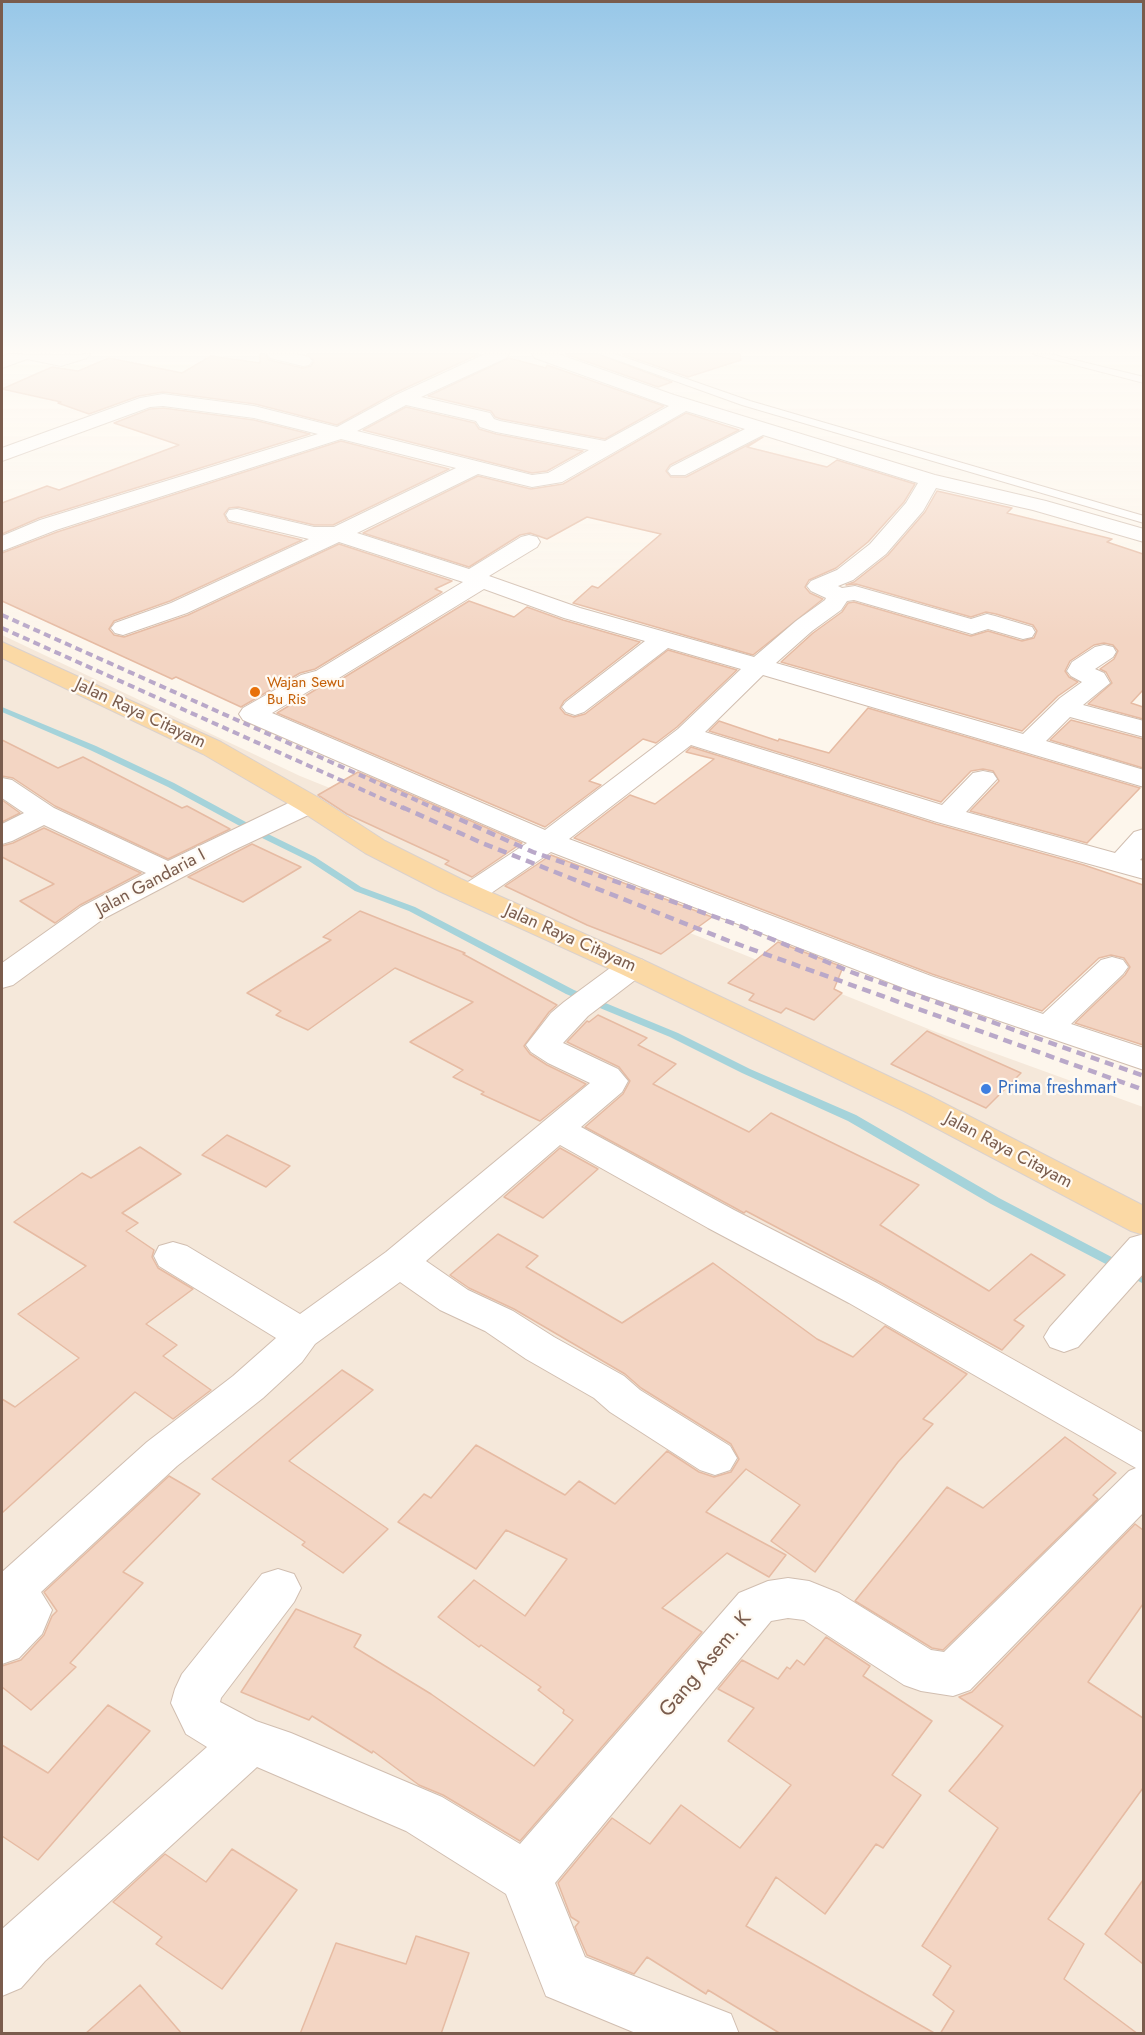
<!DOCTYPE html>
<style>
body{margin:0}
#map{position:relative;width:1145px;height:2035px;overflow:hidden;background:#fdf6ec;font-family:Jost,sans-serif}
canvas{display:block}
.frame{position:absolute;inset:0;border:3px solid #7a5c4d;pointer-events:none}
</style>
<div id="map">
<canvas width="1145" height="2035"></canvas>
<div class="frame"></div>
</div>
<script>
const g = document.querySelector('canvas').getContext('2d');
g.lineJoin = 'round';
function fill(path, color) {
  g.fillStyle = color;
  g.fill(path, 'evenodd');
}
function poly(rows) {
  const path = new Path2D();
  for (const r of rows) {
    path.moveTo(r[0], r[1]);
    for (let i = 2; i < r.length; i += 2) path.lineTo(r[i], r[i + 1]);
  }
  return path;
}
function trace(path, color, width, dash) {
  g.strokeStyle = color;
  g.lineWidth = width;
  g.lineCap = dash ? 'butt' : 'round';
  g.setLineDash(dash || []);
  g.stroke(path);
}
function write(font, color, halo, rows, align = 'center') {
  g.font = font + ' Jost,sans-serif';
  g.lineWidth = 4.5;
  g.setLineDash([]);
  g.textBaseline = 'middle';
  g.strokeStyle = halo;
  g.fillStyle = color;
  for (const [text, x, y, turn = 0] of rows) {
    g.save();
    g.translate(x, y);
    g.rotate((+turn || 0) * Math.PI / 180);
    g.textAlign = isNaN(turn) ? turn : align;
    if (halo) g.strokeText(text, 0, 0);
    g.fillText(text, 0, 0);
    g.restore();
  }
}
const residential = poly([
 [2,635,300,776,936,1032,1143,1107,1143,2033,2,2034]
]);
const stream = poly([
 [2,707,96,746,174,783,266,833,315,857,361,887,415,907,574,990,678,1033,750,1069,856,1115,999,1198,1144,1274,1144,1284,991,1204,848,1121,742,1073,670,1037,566,994,409,911,355,891,309,861,260,837,168,787,90,750,2,712,2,707]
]);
const building = poly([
 [260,354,265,354,269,360,303,368,311,366,314,361,307,354,479,354,395,393,337,425,255,404,163,392,139,396,89,414,58,403,61,402,2,389,52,367,78,371,109,358,182,373,211,356,260,363,260,354],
 [565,354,598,354,672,382,658,387,565,354],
 [622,354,740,354,741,360,688,377,622,354],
 [509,358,546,368,547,365,664,406,605,439,501,419,495,417,491,411,428,396,509,358],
 [406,407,475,423,479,429,496,434,583,451,547,471,532,473,363,430,406,407],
 [163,408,254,420,310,434,39,518,2,534,2,503,47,486,59,490,179,445,114,423,150,409,163,408],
 [686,413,739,430,670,465,666,471,671,477,686,477,763,437,747,447,827,467,837,460,915,484,904,502,868,542,836,568,809,580,805,587,810,593,823,599,753,655,573,603,592,586,598,588,661,534,587,517,547,539,530,533,520,535,469,567,363,533,478,476,531,489,563,484,686,413],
 [341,441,449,469,333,525,314,525,238,507,229,508,224,514,228,522,302,540,170,601,114,621,109,629,114,635,124,637,188,615,339,544,452,581,435,589,442,592,315,669,300,673,241,707,176,677,172,679,2,601,2,553,57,532,341,441],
 [937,491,1012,508,1007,513,1112,539,1107,542,1143,554,1143,690,1131,703,1143,707,1143,719,1088,704,1112,683,1106,672,1100,669,1114,659,1118,651,1113,645,1104,643,1094,645,1070,661,1065,671,1069,677,1078,682,1058,696,1022,731,781,662,813,633,842,612,848,603,854,602,971,636,988,631,1022,641,1034,638,1037,631,1033,625,996,614,986,612,971,617,856,584,846,585,854,582,888,555,925,512,937,491],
 [469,601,514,617,527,607,563,620,640,642,564,701,560,708,565,714,574,717,585,714,668,650,737,670,677,727,656,743,643,739,589,781,601,785,545,827,277,713,320,687,335,683,469,601],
 [868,708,1140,788,1087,843,970,811,999,781,993,771,983,769,971,771,941,802,709,731,719,721,778,741,779,739,829,753,868,708],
 [1071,720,1143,739,1143,768,1050,740,1071,720],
 [2,740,58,768,83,757,182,808,187,806,230,829,168,859,55,806,13,778,2,776,2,740],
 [691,747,936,824,1084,865,1143,885,1143,1045,1075,1023,1125,975,1130,967,1124,958,1111,955,1099,958,1042,1011,932,974,574,838,630,795,655,804,714,759,686,752,691,747],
 [358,772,522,843,472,877,445,864,449,861,347,814,318,795,358,772],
 [2,800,20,813,2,822,2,800],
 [44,828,141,873,80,905,55,923,20,901,54,884,2,857,2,846,13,843,44,828],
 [252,844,301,867,243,902,188,877,252,844],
 [551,855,712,917,661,954,587,925,505,886,551,855],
 [360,911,465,953,463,954,557,1005,549,1012,524,1046,530,1054,547,1065,586,1084,540,1121,481,1094,484,1092,453,1077,463,1070,410,1042,473,1002,395,968,308,1030,276,1015,281,1011,247,993,331,940,323,937,360,911],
 [778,942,843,967,834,989,842,993,814,1020,786,1008,781,1013,749,1000,754,994,728,983,778,942],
 [598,1015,647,1038,638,1045,676,1064,653,1084,749,1132,771,1113,919,1185,880,1225,989,1291,1031,1254,1065,1275,1014,1320,1024,1326,1002,1350,878,1281,746,1211,744,1213,735,1208,585,1127,623,1094,630,1081,619,1067,567,1042,587,1021,589,1022,598,1015],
 [927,1031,1021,1073,986,1108,891,1064,927,1031],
 [227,1135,290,1166,266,1187,202,1155,227,1135],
 [140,1147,181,1174,122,1213,138,1223,126,1231,154,1250,152,1257,158,1268,193,1289,146,1324,177,1345,163,1356,211,1390,173,1419,135,1392,2,1513,2,1399,15,1407,79,1358,18,1314,86,1266,14,1222,82,1173,91,1178,140,1147],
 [560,1148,598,1169,543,1218,504,1197,560,1148],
 [498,1234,538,1256,526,1267,622,1323,713,1263,817,1339,853,1357,885,1326,967,1374,923,1419,933,1424,898,1462,815,1572,771,1541,800,1505,746,1469,706,1512,786,1555,769,1577,727,1553,662,1608,702,1632,520,1841,443,1795,419,1785,373,1751,372,1753,312,1716,309,1720,241,1692,296,1609,361,1635,354,1647,431,1694,534,1766,573,1720,563,1713,564,1710,538,1690,541,1687,481,1645,479,1647,438,1617,474,1580,525,1616,567,1559,506,1530,476,1569,398,1522,424,1494,431,1498,476,1445,565,1495,579,1481,615,1504,667,1451,699,1472,714,1477,731,1472,739,1459,731,1444,641,1388,625,1374,514,1309,469,1288,450,1275,498,1234],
 [342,1370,373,1390,289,1461,388,1529,343,1573,302,1545,305,1542,212,1479,342,1370],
 [1065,1437,1116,1473,1093,1495,1098,1499,943,1650,932,1648,855,1601,947,1487,983,1508,1065,1437],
 [169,1476,200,1494,123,1572,143,1583,70,1663,76,1667,31,1710,2,1687,2,1666,21,1660,44,1635,52,1616,57,1611,44,1592,169,1476],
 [1135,1524,1143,1530,1143,1604,1088,1682,1143,1718,1143,1788,1048,1919,1084,1944,1064,1979,1138,2034,940,2034,954,2011,933,1995,951,1966,922,1946,998,1828,949,1791,1003,1726,959,1697,972,1692,1135,1524],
 [826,1637,870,1666,863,1676,932,1721,892,1775,921,1795,883,1848,876,1844,825,1914,776,1877,746,1926,936,2034,781,2034,708,1990,706,1994,647,1957,634,1974,587,1955,575,1927,579,1922,571,1917,558,1883,612,1818,650,1844,681,1805,740,1848,791,1785,728,1741,754,1708,718,1689,742,1660,778,1679,787,1667,790,1669,797,1660,804,1665,826,1637],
 [108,1705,150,1731,38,1860,2,1836,2,1745,48,1773,108,1705],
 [232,1849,297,1890,222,1989,156,1944,162,1937,113,1902,165,1854,206,1882,232,1849],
 [1143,1880,1143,1964,1105,1934,1143,1880],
 [416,1936,469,1953,441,2034,300,2034,336,1943,406,1964,416,1936],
 [140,1985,182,2034,85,2034,140,1985]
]);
const service = poly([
 [600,354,615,354,750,401,1144,516,1144,523,742,405,600,354],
 [1033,354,1050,354,1144,377,1144,383,1033,354]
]);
const minor = poly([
 [8,354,60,355,90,354,87,358,61,366,27,359,2,368,2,357,8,354],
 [267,354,297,354,309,357,312,361,309,365,303,366,270,358,267,354],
 [485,354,509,354,506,358,421,397,490,413,494,419,500,421,605,441,669,406,535,358,532,354,558,354,674,395,935,475,1046,501,1144,529,1144,542,1033,510,936,488,923,511,886,554,853,580,838,586,842,588,855,586,971,619,987,614,995,616,1032,627,1035,632,1032,637,1023,639,988,629,972,634,854,600,847,601,841,610,812,631,776,663,1023,734,1060,698,1082,682,1071,676,1067,671,1072,662,1095,647,1104,645,1113,647,1116,652,1113,657,1095,669,1104,673,1110,683,1083,705,1144,721,1144,737,1070,717,1046,741,1144,770,1144,787,763,675,705,732,942,805,973,773,983,771,993,773,997,779,966,812,1115,853,1134,832,1144,829,1144,856,1140,860,1144,861,1144,879,937,822,691,745,569,839,931,976,1043,1014,1101,960,1112,957,1123,960,1128,967,1123,974,1071,1024,1144,1048,1144,1070,909,990,551,852,481,900,470,903,459,900,455,894,459,888,527,843,243,720,239,714,243,708,301,675,316,671,463,582,339,542,187,613,123,635,115,633,111,628,115,623,171,603,309,539,229,520,226,515,229,510,237,509,314,527,334,527,456,468,341,439,56,530,2,551,2,536,40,520,318,434,254,418,163,406,150,407,2,461,2,448,140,398,163,394,254,406,337,427,396,395,485,354],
 [406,405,476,421,480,427,496,432,589,450,548,473,532,475,357,431,406,405],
 [686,411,745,429,671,467,668,471,671,475,685,475,763,435,918,483,906,503,870,544,837,570,811,581,807,586,811,591,826,598,825,600,796,621,754,657,580,608,489,576,537,547,540,542,537,537,529,535,521,537,469,569,357,533,478,474,532,487,562,482,686,411],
 [484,589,564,618,645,641,566,702,562,707,566,712,575,715,584,712,668,648,741,669,678,729,545,830,272,713,319,685,334,681,484,589],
 [2,778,12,780,54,808,168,861,299,798,309,796,319,798,323,804,319,810,234,850,103,919,13,985,2,988,2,963,81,907,146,873,44,825,12,841,2,844,2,824,24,813,2,798,2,778],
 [632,957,643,960,648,967,643,974,588,1016,563,1043,618,1069,628,1081,622,1092,581,1127,734,1210,877,1283,1144,1433,1144,1512,970,1690,953,1696,921,1691,904,1685,804,1620,788,1618,771,1621,555,1883,585,1957,731,2014,739,2034,638,2034,546,1996,506,1894,406,1831,257,1767,45,1961,21,1988,2,1996,2,1929,207,1747,186,1734,171,1703,175,1689,182,1674,262,1574,278,1569,294,1574,301,1588,294,1602,221,1698,220,1702,256,1721,291,1733,442,1797,520,1844,739,1593,768,1581,788,1578,809,1581,839,1593,931,1650,944,1652,1129,1471,1136,1468,849,1303,708,1228,560,1145,426,1261,468,1290,513,1311,554,1337,624,1376,640,1390,730,1446,737,1458,730,1470,715,1475,700,1470,610,1412,594,1398,526,1359,485,1331,440,1310,400,1282,315,1344,302,1362,263,1398,177,1466,41,1592,52,1610,42,1634,19,1658,2,1664,2,1572,147,1442,233,1376,276,1338,159,1266,154,1256,159,1246,173,1242,187,1246,300,1314,386,1252,590,1083,548,1063,531,1052,526,1045,551,1013,564,1002,621,960,632,957],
 [1144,1234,1144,1273,1078,1347,1064,1352,1050,1347,1044,1337,1050,1327,1130,1238,1144,1234]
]);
const primary = poly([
 [2,642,221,742,319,798,385,841,461,879,643,960,928,1095,1144,1206,1144,1235,1131,1231,904,1111,621,974,439,891,365,853,299,810,203,754,2,658,2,642]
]);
const railFar1 = poly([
 [2,615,436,809],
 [2,628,405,809]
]);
const rail = poly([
 [402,807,482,843,729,941,1144,1090],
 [432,807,533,852,738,925,851,972,1144,1076]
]);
const markers = [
 [255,692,6,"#e8710a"],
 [986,1089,6,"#3f7fe0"]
];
const farFoodnames = [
 ["Wajan Sewu",267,683],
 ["Bu Ris",267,700]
];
const streetNames = [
 ["Jalan Raya Citayam",140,714,25],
 ["Jalan Gandaria I",151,883,-28],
 ["Jalan Raya Citayam",570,939,24],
 ["Jalan Raya Citayam",1008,1151,28]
];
const shopNames = [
 ["Prima freshmart",998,1089]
];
const nearStreetnames = [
 ["Gang Asem. K",706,1665,-50]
];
fill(residential, '#f5e8da');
fill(stream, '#a5d3da');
fill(building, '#f3d5c3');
trace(building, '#e6bba3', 1.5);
trace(service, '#d1beb0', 2);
trace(minor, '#d1beb0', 2);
trace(primary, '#dad1cd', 2);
fill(service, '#fff');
fill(minor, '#fff');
fill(primary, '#fbd9a5');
trace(railFar1, '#b9a8c9', 4, [7, 4.5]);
trace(rail, '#b9a8c9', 4.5, [9, 6]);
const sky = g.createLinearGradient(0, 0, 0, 639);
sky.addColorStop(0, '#97c7e8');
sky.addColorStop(0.55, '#fefbf6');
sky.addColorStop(1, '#fefbf600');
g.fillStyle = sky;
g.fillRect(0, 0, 1145, 639);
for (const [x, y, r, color] of markers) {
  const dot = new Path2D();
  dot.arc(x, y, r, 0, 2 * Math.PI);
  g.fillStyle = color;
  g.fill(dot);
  trace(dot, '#fffaf3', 2);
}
write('15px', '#c56008', '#fffaf3', farFoodnames, 'left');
write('18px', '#7a5c4d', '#fffaf3', streetNames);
write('18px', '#366cbe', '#fffaf3', shopNames, 'left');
write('21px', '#7a5c4d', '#fffaf3', nearStreetnames);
</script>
